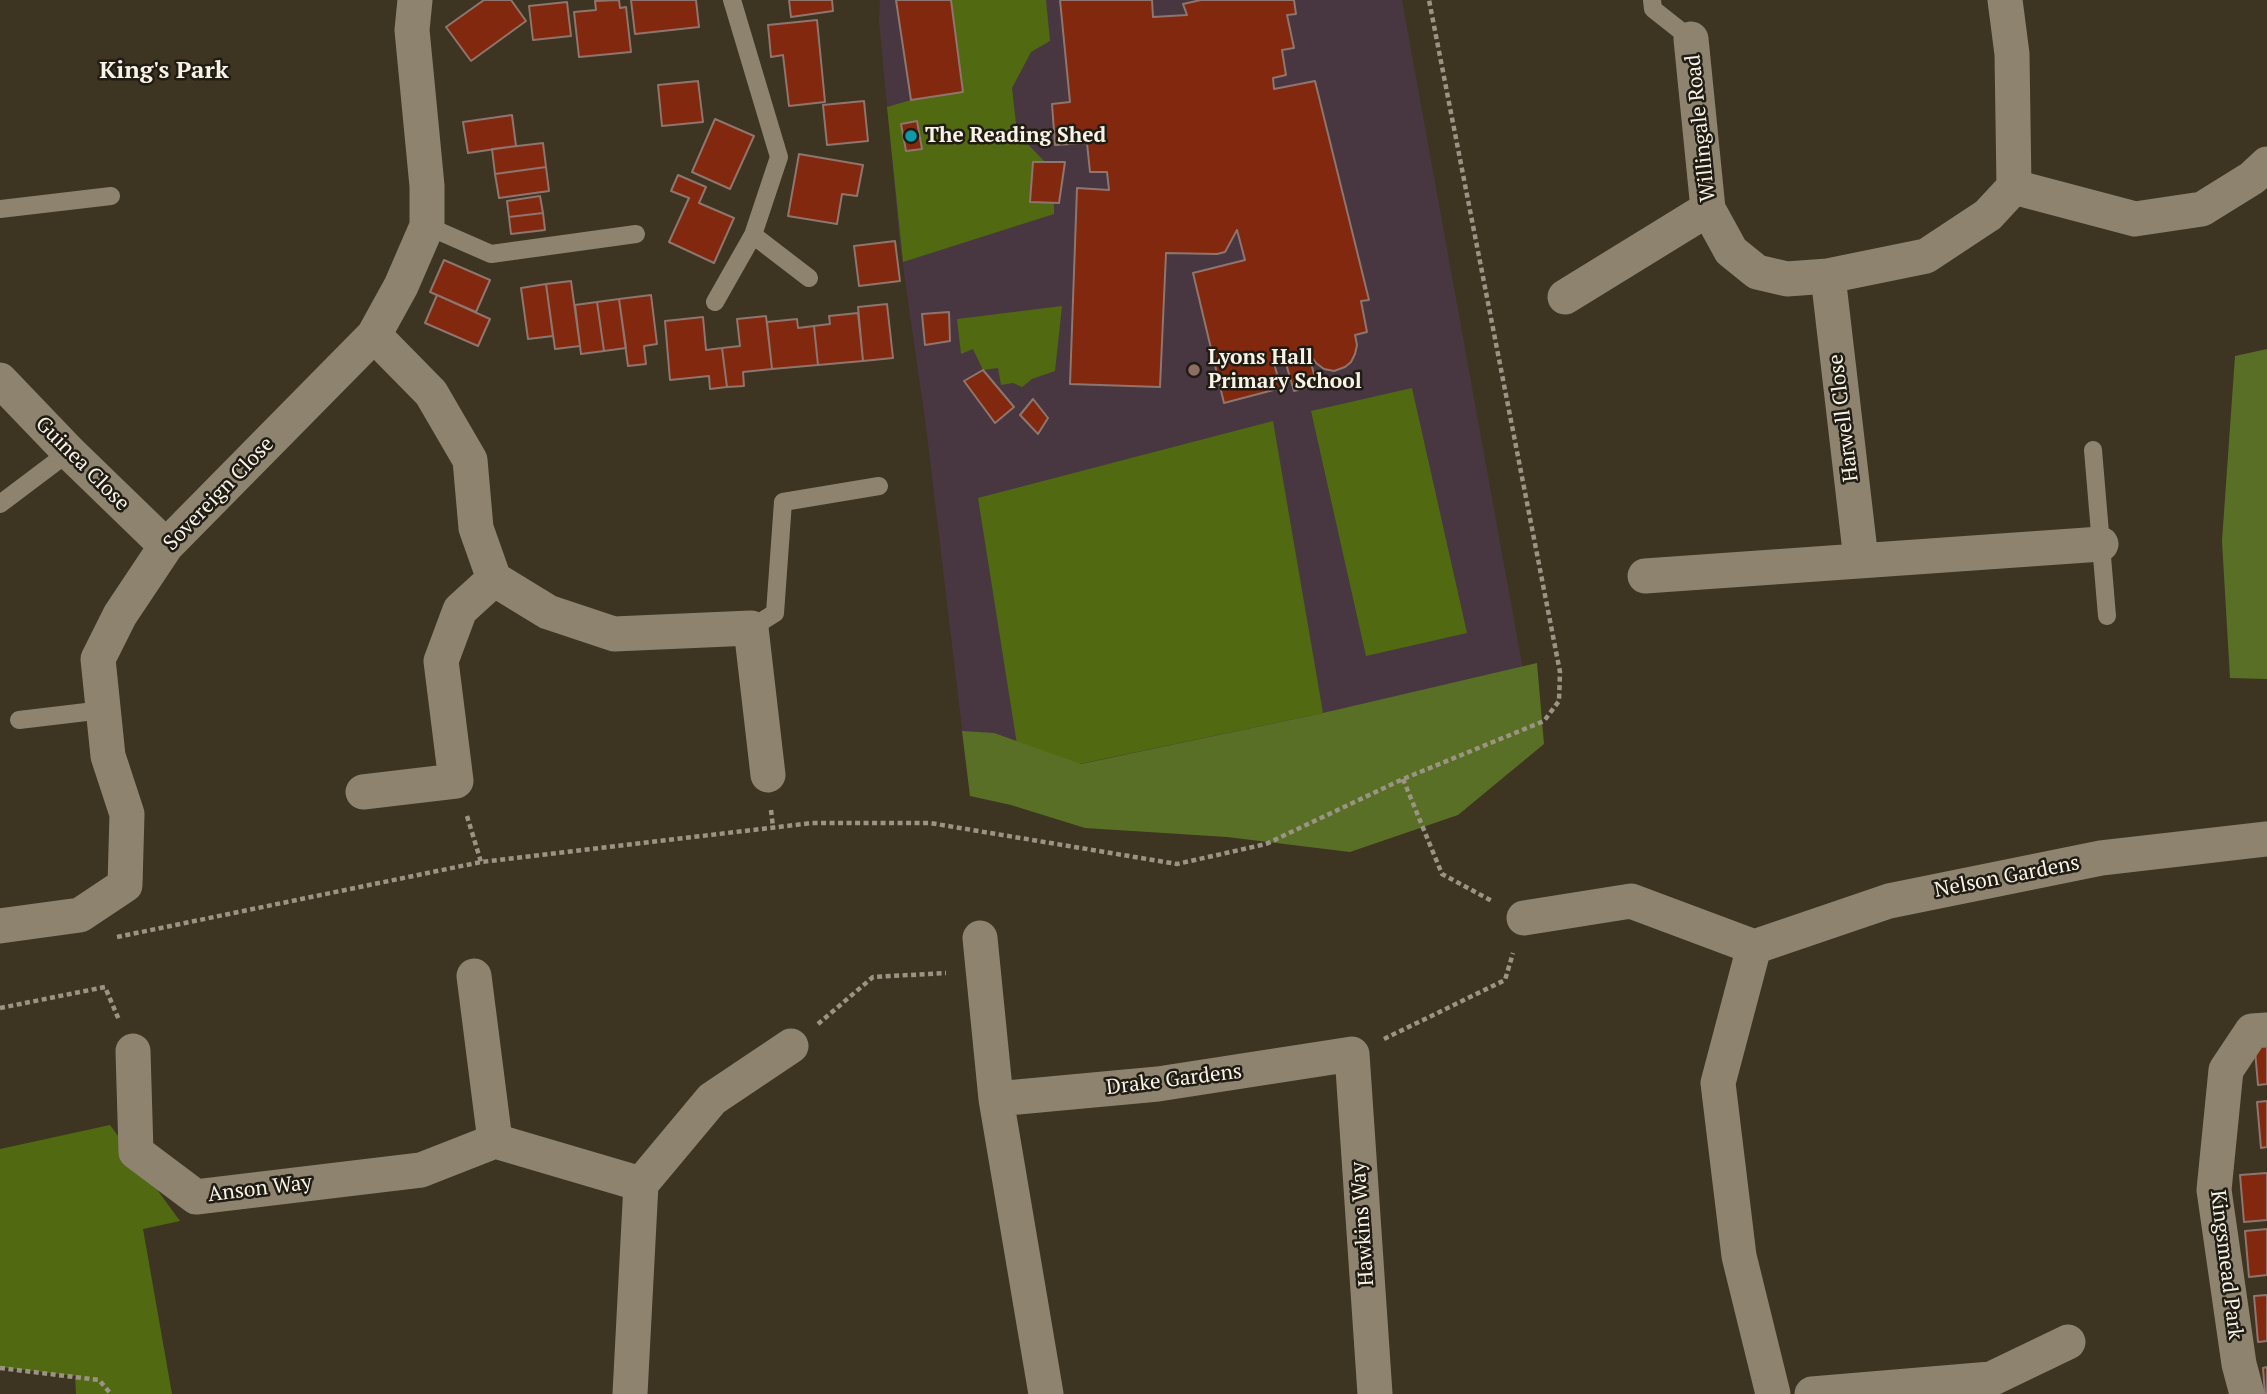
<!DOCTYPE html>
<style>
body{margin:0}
canvas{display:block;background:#3d3421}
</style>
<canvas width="2267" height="1394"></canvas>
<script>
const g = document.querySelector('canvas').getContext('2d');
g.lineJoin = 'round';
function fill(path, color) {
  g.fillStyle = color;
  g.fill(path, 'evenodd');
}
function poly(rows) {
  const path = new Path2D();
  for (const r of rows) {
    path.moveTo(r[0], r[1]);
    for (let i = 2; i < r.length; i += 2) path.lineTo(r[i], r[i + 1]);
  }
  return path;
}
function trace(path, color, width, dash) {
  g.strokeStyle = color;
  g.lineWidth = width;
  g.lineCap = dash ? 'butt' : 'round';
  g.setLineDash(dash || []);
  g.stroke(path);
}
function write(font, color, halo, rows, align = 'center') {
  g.font = font + ' "PT Serif",serif';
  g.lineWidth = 5;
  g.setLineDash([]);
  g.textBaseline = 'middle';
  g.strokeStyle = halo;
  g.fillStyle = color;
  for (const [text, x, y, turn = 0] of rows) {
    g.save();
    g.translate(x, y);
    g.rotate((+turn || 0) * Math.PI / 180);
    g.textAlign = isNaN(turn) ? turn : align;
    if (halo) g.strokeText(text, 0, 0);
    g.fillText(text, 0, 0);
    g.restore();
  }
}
const education = poly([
 [880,0,1402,0,1529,703,970,796,926,426,900,245,879,20]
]);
const green = poly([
 [951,0,1046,0,1050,41,1031,52,1012,88,1017,133,1044,161,1033,162,1030,202,1054,202,1054,214,903,262,887,107,911,100,962,92],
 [1062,306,1055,371,1032,379,1022,387,1013,383,1001,385,998,368,983,370,973,349,961,354,957,319],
 [1412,388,1467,633,1366,656,1311,411],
 [1273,421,1323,713,1022,776,978,498],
 [110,1125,180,1221,143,1229,172,1394,76,1394,75,1376,0,1367,0,1149]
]);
const forest = poly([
 [2267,349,2267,679,2230,678,2222,541,2235,356],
 [1537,663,1544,744,1458,815,1350,852,1227,837,1085,828,1011,805,970,796,962,731,994,733,1081,764,1323,713]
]);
const building = poly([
 [484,0,511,0,526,21,471,61,446,27,484,0],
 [619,0,620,8,626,7,631,52,579,57,574,12,596,10,595,1,619,0],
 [631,0,696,0,699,27,635,34,631,0],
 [789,0,832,0,833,11,791,17,789,0],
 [896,0,951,0,963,92,911,100,896,0],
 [1060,0,1152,0,1153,17,1187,15,1183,4,1201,0,1294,0,1296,14,1287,15,1294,48,1282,50,1286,75,1273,78,1274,89,1315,81,1369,300,1361,301,1367,332,1355,335,1357,345,1355,354,1351,362,1345,367,1334,371,1324,369,1316,363,1309,353,1305,354,1303,365,1311,363,1317,385,1294,391,1284,357,1273,360,1281,388,1224,403,1193,273,1245,260,1237,230,1225,252,1217,254,1166,253,1160,387,1070,384,1077,188,1109,190,1107,172,1090,172,1087,143,1055,145,1052,104,1070,102,1060,0],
 [567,2,571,36,533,40,529,6,567,2],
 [817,20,825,102,789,106,783,55,771,57,768,25,817,20],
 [698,81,703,122,662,126,658,85,698,81],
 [864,101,868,141,827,145,823,105,864,101],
 [512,115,516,146,468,153,463,122,512,115],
 [715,119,754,136,730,189,692,172,715,119],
 [917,121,922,149,906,151,901,124,917,121],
 [543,143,546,167,495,174,492,149,543,143],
 [799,154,863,165,857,196,842,194,837,224,788,216,799,154],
 [1033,162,1065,162,1059,203,1030,202,1033,162],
 [546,167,549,191,499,198,495,174,546,167],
 [678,175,706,187,699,203,734,218,714,263,669,242,689,198,671,191,678,175],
 [540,196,543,213,509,217,507,201,540,196],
 [543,213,545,230,511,234,509,217,543,213],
 [895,241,900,281,859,286,854,246,895,241],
 [444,260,490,280,476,312,430,292,444,260],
 [571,281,580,346,555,349,546,284,571,281],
 [546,284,553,336,528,339,521,288,546,284],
 [437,295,490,319,478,346,425,323,437,295],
 [651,295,657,344,644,346,646,364,628,366,619,299,651,295],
 [619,299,626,348,604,351,597,302,619,299],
 [597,302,604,351,581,354,575,305,597,302],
 [887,304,893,358,863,361,858,307,887,304],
 [949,312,950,341,925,345,922,314,949,312],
 [858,313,863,361,818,365,814,326,830,324,829,316,858,313],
 [766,316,772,369,743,372,744,386,727,387,722,348,740,346,737,319,766,316],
 [703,317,706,350,722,348,727,387,710,389,709,376,670,380,665,321,703,317],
 [797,319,798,328,814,326,818,365,772,369,767,322,797,319],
 [983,370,1014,407,995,423,964,381,983,370],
 [1033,399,1048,418,1038,434,1020,415,1033,399],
 [2267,1037,2267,1084,2258,1085,2254,1039,2267,1037],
 [2267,1101,2267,1147,2261,1148,2257,1102,2267,1101],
 [2267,1173,2267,1220,2244,1222,2240,1175,2267,1173],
 [2267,1229,2267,1275,2249,1277,2245,1231,2267,1229],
 [2267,1295,2267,1341,2258,1342,2254,1296,2267,1295],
 [2267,1367,2267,1394,2265,1394,2263,1368,2267,1367]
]);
const path = poly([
 [1403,779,1442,874,1492,901],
 [771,810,773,827],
 [467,816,481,862],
 [117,937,481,862,812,823,930,823,1177,864,1266,844,1403,779,1544,721,1559,701,1560,672,1429,0],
 [0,1008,105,987,119,1020],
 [818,1024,873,977,946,973],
 [1384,1039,1505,980,1513,953],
 [0,1368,99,1380,111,1394]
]);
const lane = poly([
 [1652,0,1653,9,1691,39],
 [0,209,111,196],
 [427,226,491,254,636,234],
 [753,235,809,278],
 [715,302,753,235,779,157,732,0],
 [2093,450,2107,616],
 [0,504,69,452],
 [751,628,775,613,783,502,879,486],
 [19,720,103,710]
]);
const street = poly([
 [1691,39,1708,209,1731,251,1757,272,1787,279,1828,276,1926,256,1988,215,2014,187,2012,54,2005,0],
 [2014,187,2135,219,2202,209,2252,178,2267,164],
 [1828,276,1861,560],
 [1565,297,1708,209],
 [374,335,431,393,470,460,476,528,494,579,548,612,614,634,751,628,768,775],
 [0,380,69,452,166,546],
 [1645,576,2101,544],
 [363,792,456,781,441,661,460,610,494,579],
 [1524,918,1631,901,1754,947],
 [0,926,80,915,125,885,127,814,108,756,98,659,120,615,166,546,374,335,401,286,427,226,427,186,412,30,415,0],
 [980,938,996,1099,1046,1394],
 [474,976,495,1141],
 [133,1051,136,1152,196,1197,421,1170,495,1141,641,1184,630,1394],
 [996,1099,1158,1084,1352,1054,1375,1394],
 [641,1184,712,1099,791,1046],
 [1773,1394,1739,1256,1718,1083,1754,947,1889,901,2101,858,2267,839],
 [1812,1394,1991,1379,2068,1342],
 [2247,1394,2239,1364,2214,1190,2226,1070,2252,1031,2267,1030]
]);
const markers = [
 [911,136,7,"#0f9aa8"],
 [1194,370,7,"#8d6e63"]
];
const streetNames = [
 ["Willingale Road",1701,128,-96],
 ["Harwell Close",1844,418,-97],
 ["Guinea Close",82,464,45],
 ["Sovereign Close",219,494,-46],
 ["Nelson Gardens",2007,877,-11],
 ["Drake Gardens",1174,1080,-7],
 ["Anson Way",260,1189,-7],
 ["Hawkins Way",1363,1224,-94],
 ["Kingsmead Park",2226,1265,83]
];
const poiNames = [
 ["The Reading Shed",925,136],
 ["Lyons Hall",1208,358],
 ["Primary School",1208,382]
];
const quarterNames = [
 ["King's Park",164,71]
];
fill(education, '#483741');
fill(green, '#516911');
fill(forest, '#596f26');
fill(building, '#82280f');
trace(building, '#8e756e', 2);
trace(path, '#9b9484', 4.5, [5, 3.5]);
trace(lane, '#8e836e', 18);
trace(street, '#8e836e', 35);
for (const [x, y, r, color] of markers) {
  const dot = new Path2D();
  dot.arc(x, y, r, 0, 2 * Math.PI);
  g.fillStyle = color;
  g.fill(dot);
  trace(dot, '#201c14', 2.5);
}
write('21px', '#f9f3e7', '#201c14', streetNames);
write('bold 21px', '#f9f3e7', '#201c14', poiNames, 'left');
write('bold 24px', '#f9f3e7', '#201c14', quarterNames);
</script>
